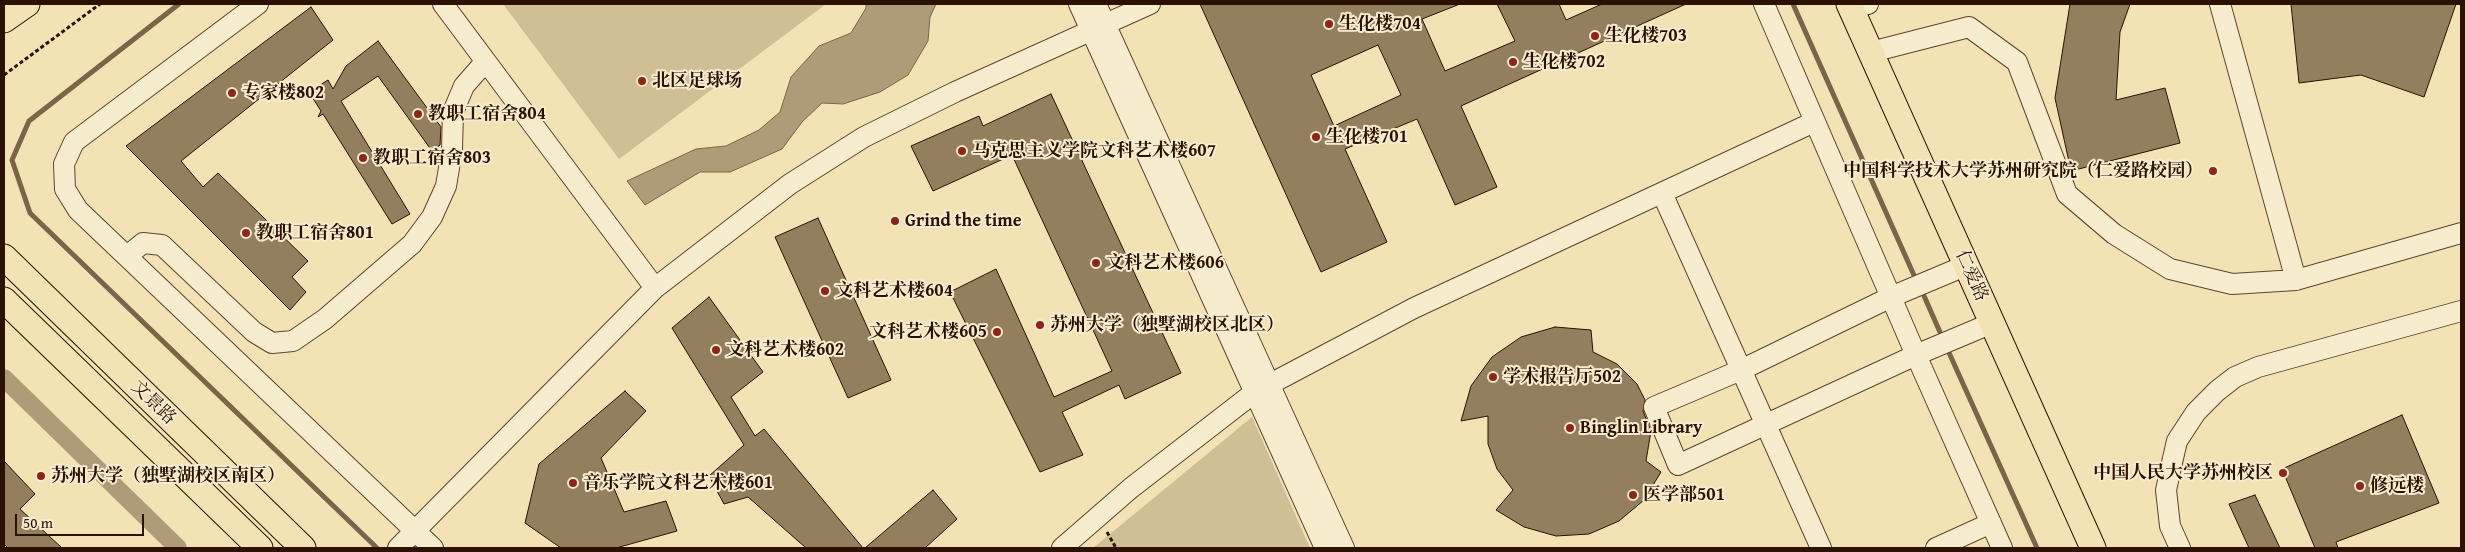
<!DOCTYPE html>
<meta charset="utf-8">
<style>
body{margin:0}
#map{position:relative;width:2465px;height:552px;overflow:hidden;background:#f2e2b4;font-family:"Gentium Book Plus",serif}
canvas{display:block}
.frame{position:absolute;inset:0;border:5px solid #2c1100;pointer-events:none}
.scale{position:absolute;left:15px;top:514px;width:129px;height:22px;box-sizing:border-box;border:2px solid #2c1100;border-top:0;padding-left:6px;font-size:15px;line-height:18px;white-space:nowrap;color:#2c1100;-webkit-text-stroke:4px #f7ecce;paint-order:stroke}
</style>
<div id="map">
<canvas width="2465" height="552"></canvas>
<div class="frame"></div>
<div class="scale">50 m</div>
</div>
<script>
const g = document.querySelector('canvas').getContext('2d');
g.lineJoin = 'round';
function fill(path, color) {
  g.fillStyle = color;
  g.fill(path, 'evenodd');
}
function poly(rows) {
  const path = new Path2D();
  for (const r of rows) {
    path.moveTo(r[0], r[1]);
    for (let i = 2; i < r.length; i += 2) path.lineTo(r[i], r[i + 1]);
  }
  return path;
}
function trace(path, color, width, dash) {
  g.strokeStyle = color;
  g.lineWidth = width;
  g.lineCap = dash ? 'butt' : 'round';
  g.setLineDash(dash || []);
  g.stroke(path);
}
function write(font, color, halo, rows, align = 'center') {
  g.font = font + ' "Gentium Book Plus","Noto Serif SC",serif';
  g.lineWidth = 4;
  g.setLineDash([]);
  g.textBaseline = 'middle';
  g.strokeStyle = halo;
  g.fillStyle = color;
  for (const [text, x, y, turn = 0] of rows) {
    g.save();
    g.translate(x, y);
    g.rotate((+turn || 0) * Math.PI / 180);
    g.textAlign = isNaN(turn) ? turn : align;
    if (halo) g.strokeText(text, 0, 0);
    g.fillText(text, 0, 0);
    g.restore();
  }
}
const green = poly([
 [503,4,826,4,619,159],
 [1252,417,1310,548,1093,548]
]);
const water = poly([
 [866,4,936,4,930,17,928,41,908,75,880,92,843,104,822,103,802,122,782,149,730,172,700,172,645,205,627,181,696,149,726,146,759,130,780,112,791,77,819,46,851,33,866,8,866,4]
]);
const stream = poly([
 [179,4,29,121,12,160,30,213,377,548],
 [1793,4,1917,282],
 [1921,289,1943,339],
 [1946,346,2037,548]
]);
const canal = poly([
 [4,378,178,548]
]);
const building = poly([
 [1200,4,1460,4,1422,19,1445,71,1515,41,1497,4,1559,4,1566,20,1602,4,1686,4,1461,106,1497,187,1455,205,1417,119,1345,149,1387,242,1321,272,1200,4],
 [1378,45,1401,95,1334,126,1311,75,1378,45],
 [2070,4,2130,4,2120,32,2116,100,2165,88,2180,143,2071,171,2055,98,2070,4],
 [2291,4,2456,4,2424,97,2361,75,2299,83,2291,4],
 [311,7,333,40,181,161,203,187,218,173,308,261,292,277,306,292,290,310,126,146,311,7],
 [378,41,441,127,440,145,432,151,378,76,341,101,410,214,392,224,323,114,318,117,321,111,309,92,328,80,333,89,346,66,378,41],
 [1051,94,1181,373,1125,399,1119,385,1062,412,1083,455,1040,472,950,292,996,269,1054,397,1112,371,1012,155,933,191,911,146,979,116,983,126,1051,94],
 [818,218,891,380,848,398,775,237,818,218],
 [709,297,763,372,731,397,755,436,764,429,863,548,806,548,748,497,724,504,709,476,744,445,672,328,709,297],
 [1555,327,1591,330,1593,352,1617,364,1637,384,1645,400,1643,411,1651,431,1646,461,1661,472,1644,500,1619,521,1589,534,1556,536,1524,527,1496,510,1513,490,1497,469,1488,444,1488,416,1461,421,1471,386,1492,357,1521,337,1555,327],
 [625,391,646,411,601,458,624,512,666,501,677,531,616,548,561,548,525,523,539,464,625,391],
 [2402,415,2439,503,2336,542,2338,548,2315,548,2282,469,2402,415],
 [4,461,35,494,20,509,62,548,8,548,4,544,4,461],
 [933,490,957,519,925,548,865,548,933,490],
 [2255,495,2280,548,2249,548,2229,504,2255,495]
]);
const path = poly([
 [4,75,100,4],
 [1107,532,1116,548]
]);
const minor = poly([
 [258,4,74,142,64,164,65,189,78,210,433,548],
 [443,4,655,288],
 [1079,4,1325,548],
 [1096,4,1344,548],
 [1764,4,1916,355,2002,548],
 [2220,4,2296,280],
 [1851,8,1868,4],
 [1871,52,1969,27,2017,62,2067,194,2114,234,2170,269,2232,284,2296,280,2461,233],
 [1662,193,1821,548],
 [127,256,143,243,162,245,254,332,272,343,293,341,325,319,412,244,432,217,446,186,452,150,453,112,464,86,485,62],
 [1967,265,1891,297,1741,370,1654,407,1678,465,1916,355,1992,323],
 [398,548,655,288,790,184,864,137,955,92,1150,4],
 [1062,548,1131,488,1255,392,1414,308,1814,122],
 [1936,548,1991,523],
 [2180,548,2170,526,2166,490,2171,467,2177,441,2196,412,2217,391,2235,377,2258,367,2461,311]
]);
const major = poly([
 [1849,4,2093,548],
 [4,20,27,4],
 [4,257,303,548],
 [4,300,260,548]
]);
const markers = [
 [1329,24,5,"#8f2418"],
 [1595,36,5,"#8f2418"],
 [1513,62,5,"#8f2418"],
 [642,81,5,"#8f2418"],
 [232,93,5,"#8f2418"],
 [418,114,5,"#8f2418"],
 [1316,137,5,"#8f2418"],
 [962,151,5,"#8f2418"],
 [363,158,5,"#8f2418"],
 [2213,171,5,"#8f2418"],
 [895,221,5,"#8f2418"],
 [246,233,5,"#8f2418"],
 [1096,263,5,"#8f2418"],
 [825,291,5,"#8f2418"],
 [1040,325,5,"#8f2418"],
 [997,332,5,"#8f2418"],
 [716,350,5,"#8f2418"],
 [1493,377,5,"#8f2418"],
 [1570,428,5,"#8f2418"],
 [2283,473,5,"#8f2418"],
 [41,476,5,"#8f2418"],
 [573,483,5,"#8f2418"],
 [2360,486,5,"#8f2418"],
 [1633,495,5,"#8f2418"]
];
const poiNames = [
 ["生化楼704",1339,24],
 ["生化楼703",1605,36],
 ["生化楼702",1523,62],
 ["北区足球场",652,81],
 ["专家楼802",242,93],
 ["教职工宿舍804",428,114],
 ["生化楼701",1326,137],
 ["马克思主义学院文科艺术楼607",972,151],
 ["教职工宿舍803",373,158],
 ["中国科学技术大学苏州研究院（仁爱路校园）",2203,171,"right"],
 ["Grind the time",905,221],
 ["教职工宿舍801",256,233],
 ["文科艺术楼606",1106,263],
 ["文科艺术楼604",835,291],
 ["苏州大学（独墅湖校区北区）",1050,325],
 ["文科艺术楼605",987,332,"right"],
 ["文科艺术楼602",726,350],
 ["学术报告厅502",1503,377],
 ["Binglin Library",1580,428],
 ["中国人民大学苏州校区",2273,473,"right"],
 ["苏州大学（独墅湖校区南区）",51,476],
 ["音乐学院文科艺术楼601",583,483],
 ["修远楼",2370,486],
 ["医学部501",1643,495]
];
const streetNames = [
 ["仁爱路",1971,276,66],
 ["文景路",153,403,44]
];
fill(green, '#d0be95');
fill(water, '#af9b77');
trace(water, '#7b6447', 1);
trace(stream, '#7b6447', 5);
trace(canal, '#af9b77', 18);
fill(building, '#937e5e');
trace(building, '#2c1100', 1);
trace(minor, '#5e452d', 22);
trace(major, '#2c1100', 27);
trace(path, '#2c1100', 3, [4, 2.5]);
trace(minor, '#f7ecce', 20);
trace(major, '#f2e2b4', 25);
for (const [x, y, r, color] of markers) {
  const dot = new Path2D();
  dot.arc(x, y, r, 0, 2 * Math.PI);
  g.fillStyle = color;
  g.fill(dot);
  trace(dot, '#f7ecce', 2);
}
write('bold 18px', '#2c1100', '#f7ecce', poiNames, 'left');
write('18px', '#2c1100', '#f7ecce', streetNames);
</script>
